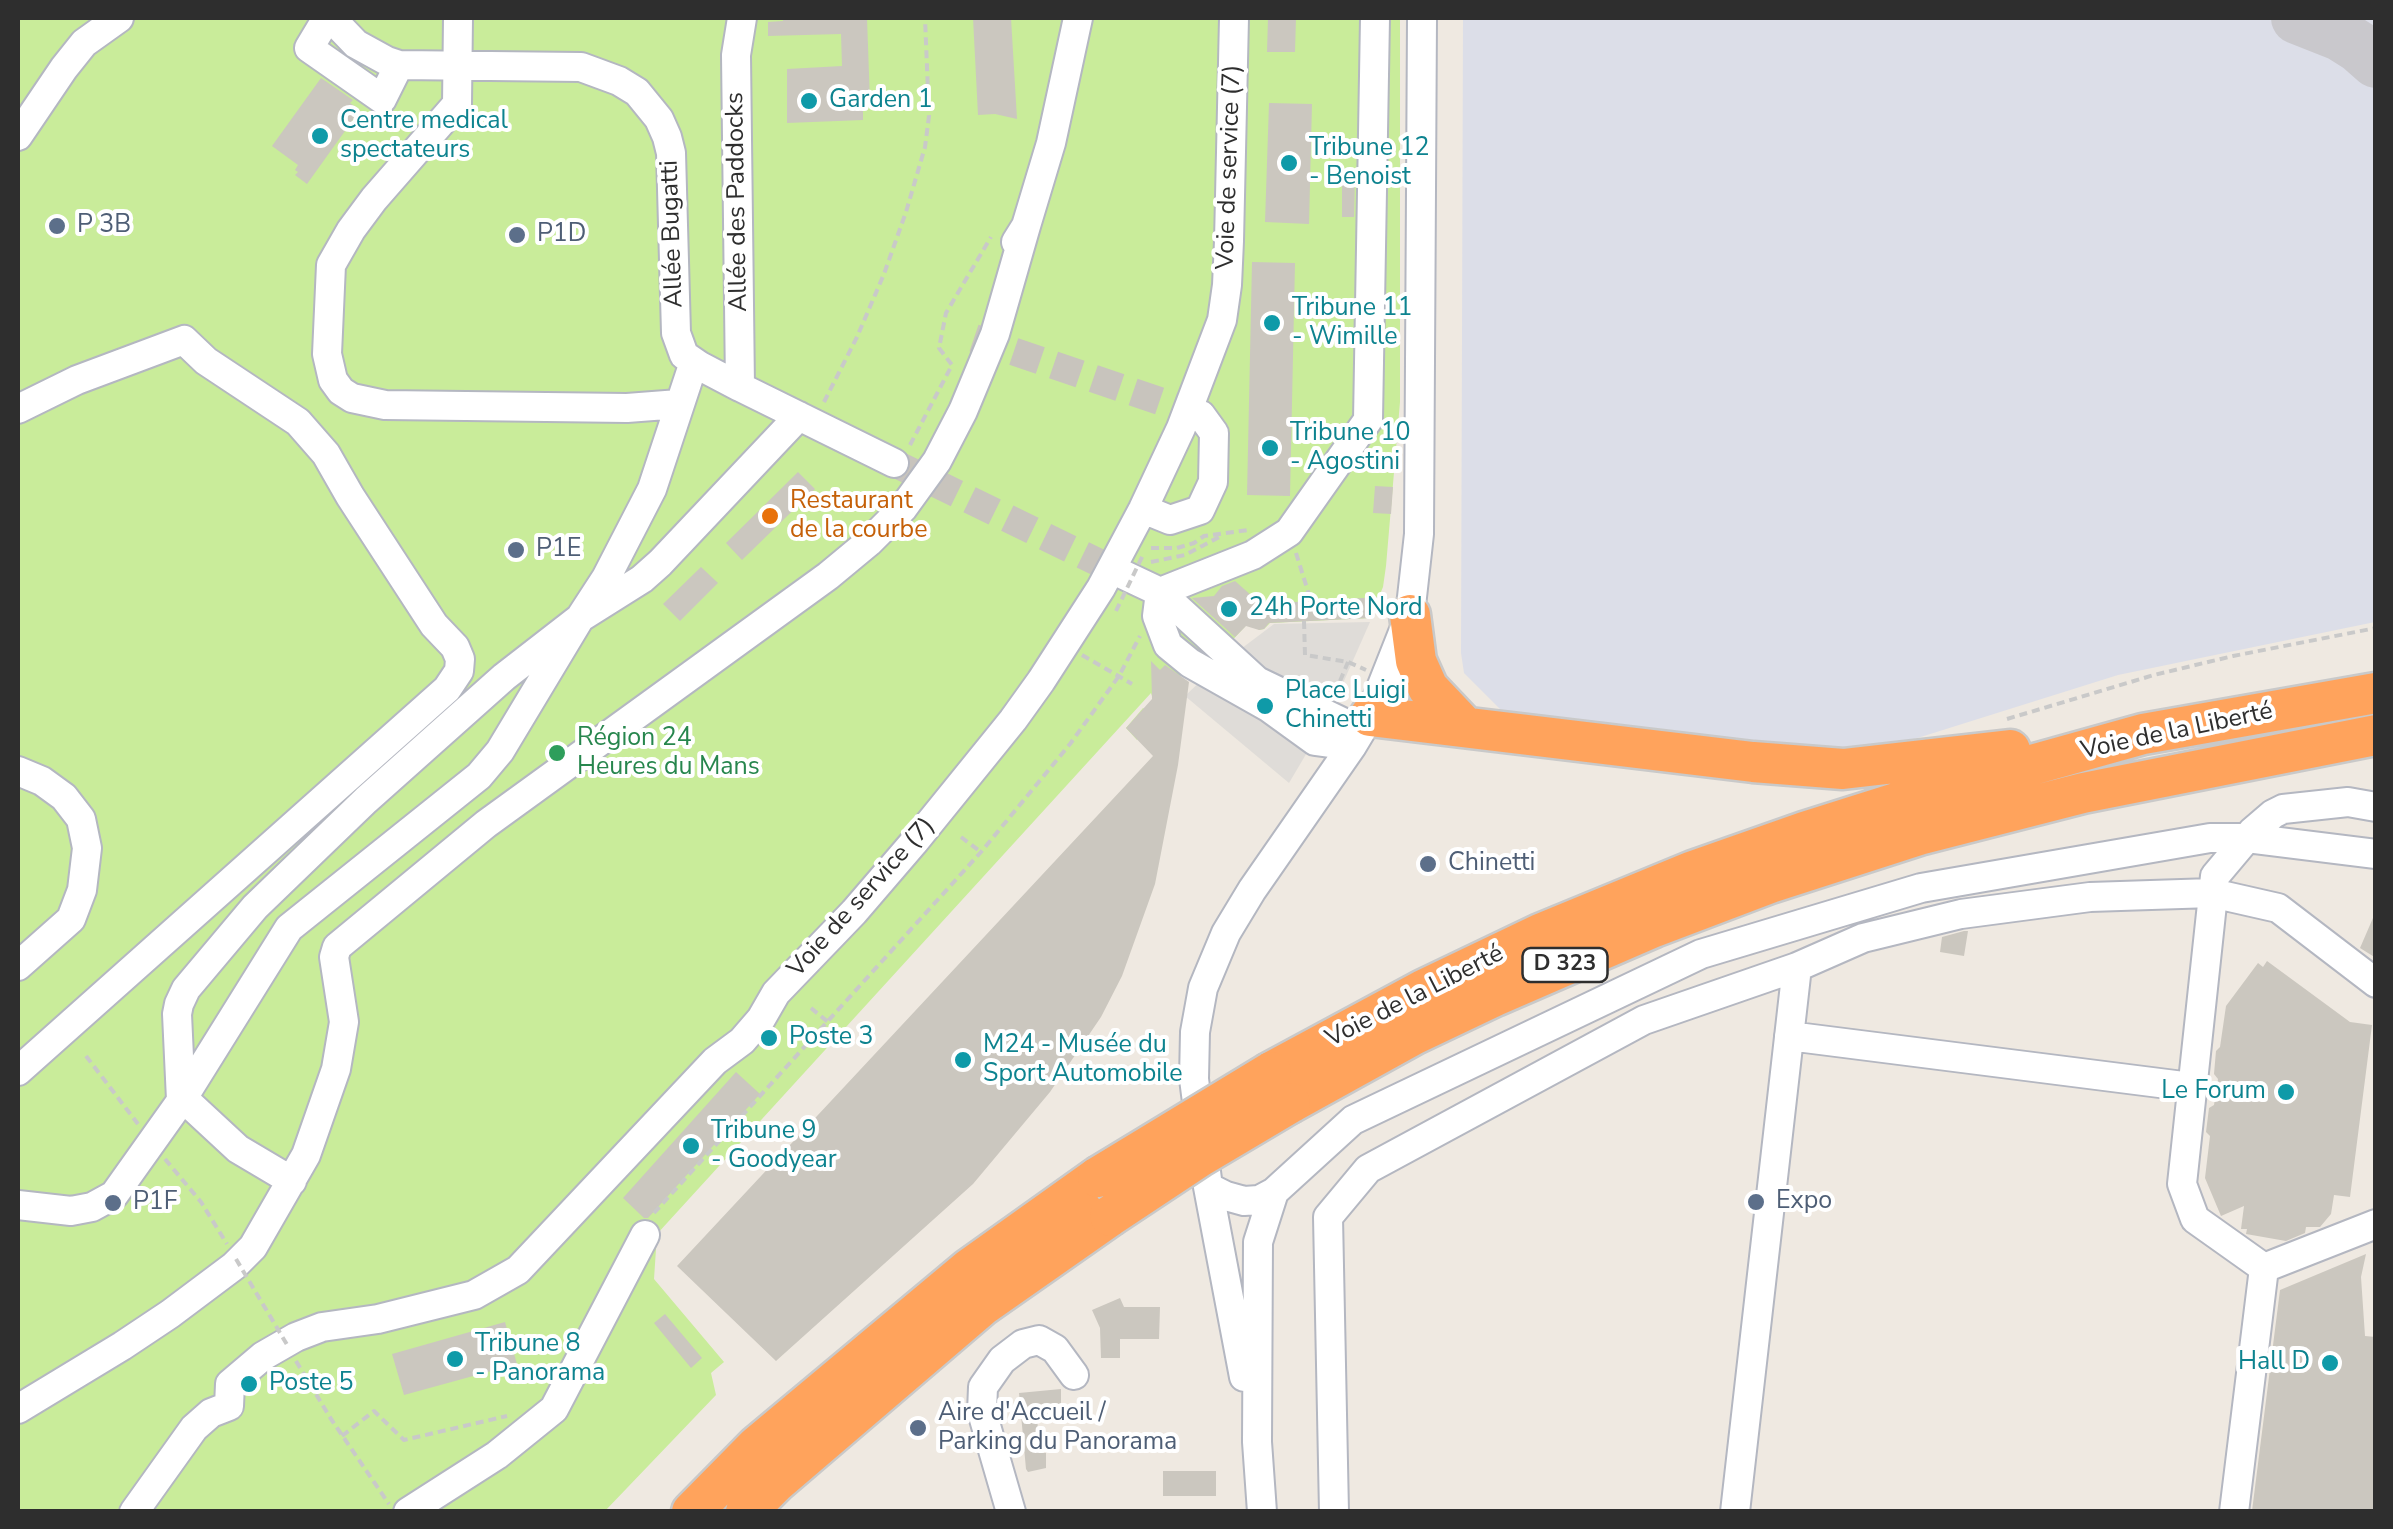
<!DOCTYPE html>
<meta charset="utf-8">
<style>
body{margin:0}
#map{position:relative;width:2393px;height:1529px;overflow:hidden;background:#efe9e1;font-family:"Nunito Sans",sans-serif}
canvas{display:block}
.frame{position:absolute;inset:0;border:20px solid #2e2e2e;pointer-events:none}
</style>
<div id="map">
<canvas width="2393" height="1529"></canvas>
<div class="frame"></div>
</div>
<script>
const g = document.querySelector('canvas').getContext('2d');
g.lineJoin = 'round';
function fill(path, color) {
  g.fillStyle = color;
  g.fill(path, 'evenodd');
}
function poly(rows) {
  const path = new Path2D();
  for (const r of rows) {
    path.moveTo(r[0], r[1]);
    for (let i = 2; i < r.length; i += 2) path.lineTo(r[i], r[i + 1]);
  }
  return path;
}
function trace(path, color, width, dash) {
  g.strokeStyle = color;
  g.lineWidth = width;
  g.lineCap = dash ? 'butt' : 'round';
  g.setLineDash(dash || []);
  g.stroke(path);
}
function write(font, color, halo, rows, align = 'center') {
  g.font = font + ' "Nunito Sans",sans-serif';
  g.lineWidth = 8;
  g.setLineDash([]);
  g.textBaseline = 'middle';
  g.strokeStyle = halo;
  g.fillStyle = color;
  for (const [text, x, y, turn = 0] of rows) {
    g.save();
    g.translate(x, y);
    g.rotate((+turn || 0) * Math.PI / 180);
    g.textAlign = isNaN(turn) ? turn : align;
    if (halo) g.strokeText(text, 0, 0);
    g.fillText(text, 0, 0);
    g.restore();
  }
}
const airport = poly([
 [1463,18,2375,18,2375,622,2118,675,1892,746,1818,751,1505,714,1464,673,1461,653]
]);
const pitch = poly([
 [18,18,1400,18,1400,402,1386,566,1383,587,1370,618,1270,623,1264,629,1259,630,1252,619,1228,645,1213,654,1202,651,1198,655,1174,682,1137,740,1126,728,1143,708,1148,711,1155,705,1151,693,657,1234,654,1279,724,1362,711,1373,716,1395,605,1511,18,1511]
]);
const plaza = poly([
 [1370,622,1328,717,1289,783,1185,696,1209,673,1274,624]
]);
const taxiway = poly([
 [2297,18,2340,35,2359,47,2376,62]
]);
const building = poly([
 [783,18,867,18,870,102,863,102,863,120,787,123,787,69,842,66,841,34,768,36,768,22,783,21],
 [973,18,1011,18,1017,119,995,114,978,115],
 [1268,18,1296,18,1295,52,1267,52],
 [321,78,353,100,350,103,360,110,307,184,295,175,298,172,295,170,298,165,272,146],
 [1269,103,1312,104,1309,224,1265,222],
 [1342,178,1355,178,1354,217,1342,217],
 [1252,262,1295,263,1290,496,1247,495],
 [798,472,815,489,742,560,726,543],
 [1375,486,1393,487,1391,514,1373,513],
 [701,567,718,583,680,621,663,604],
 [1235,581,1261,604,1379,597,1370,618,1269,623,1264,629,1259,630,1246,626,1235,637,1192,598,1214,596,1222,586],
 [1151,661,1160,670,1165,665,1189,682,1178,765,1155,884,1122,976,1101,1017,1050,1092,973,1184,776,1361,677,1266,1153,756,1126,728,1152,699],
 [2376,911,2376,958,2360,948],
 [1964,931,1968,931,1964,956,1940,952,1942,937],
 [2267,961,2350,1022,2372,1025,2350,1197,2334,1195,2331,1214,2320,1227,2306,1227,2305,1233,2286,1241,2246,1234,2247,1229,2241,1229,2244,1206,2221,1216,2205,1178,2210,1136,2206,1132,2209,1108,2214,1105,2218,1079,2214,1074,2216,1051,2220,1047,2226,1006,2258,963,2263,967],
 [736,1072,760,1094,648,1218,644,1218,623,1198],
 [2366,1254,2361,1277,2365,1336,2376,1337,2376,1512,2252,1511,2280,1290],
 [1120,1298,1124,1307,1160,1307,1159,1339,1120,1339,1120,1358,1101,1358,1100,1328,1092,1310],
 [665,1314,702,1358,691,1368,654,1323],
 [505,1322,517,1364,404,1395,392,1354],
 [1061,1389,1061,1412,1037,1412,1039,1453,1046,1453,1046,1468,1028,1472,1026,1469,1019,1393],
 [1163,1471,1216,1471,1216,1496,1163,1496]
]);
const minorTunnel = poly([
 [974,338,1201,415],
 [894,463,1124,575]
]);
const path = poly([
 [824,402,857,337,884,274,906,212,925,147,929,116,925,18],
 [910,445,952,365,939,348,946,313,991,237],
 [1151,548,1177,548,1194,543,1204,536,1248,530],
 [1296,553,1311,601],
 [1151,562,1185,555,1221,536],
 [1304,621,1305,655,1348,662,1366,670],
 [1082,655,1132,684],
 [1335,693,1348,662],
 [2007,719,2154,675,2233,656,2376,628],
 [961,837,981,852],
 [811,1008,828,1022],
 [86,1056,138,1124],
 [165,1159,201,1202,227,1244],
 [654,1213,981,852,1070,744,1119,676,1140,636],
 [296,1361,331,1419,389,1504],
 [342,1436,374,1411,404,1440,507,1416]
]);
const minor = poly([
 [327,18,309,48,382,99,399,65],
 [331,18,356,44,387,61,399,65,581,67,619,81,637,92,659,119,667,137,671,153,676,333,684,355,700,366,740,387,894,463],
 [458,18,457,104,374,199,351,230,331,265,327,354,333,380,341,391,352,398,385,405,627,408,679,404],
 [18,136,64,68,84,43,119,18],
 [1016,242,1026,226,1051,143,1078,18],
 [740,387,736,55,742,18],
 [18,409,77,380,184,340,206,361,298,422,326,454,350,496,434,625,455,647,460,659,459,671,447,689,18,1071],
 [1143,509,1170,520,1200,510,1213,482,1214,433,1201,415],
 [1124,575,1160,592,1157,616,1168,645,1190,663,1268,707,1315,741,1352,746],
 [1361,731,1257,681,1160,592,1253,555,1289,532,1368,420,1375,18],
 [18,771,42,781,64,797,81,819,87,848,82,890,71,919,18,966],
 [1789,1036,2191,1087],
 [183,1098,238,1149,292,1181],
 [181,1100,177,1014,179,1004,186,989,255,907,366,800,504,677,580,618,606,578,652,489,694,362],
 [1208,1187,1226,1196,1244,1201,1259,1200,1274,1192],
 [18,1205,71,1211,92,1207,114,1195,183,1098,289,928,479,776,500,751,580,618,642,579,660,563,799,416],
 [2264,1268,2376,1224],
 [1244,1377,1208,1187,1194,1079,1195,1032,1203,988,1226,933,1252,890,1352,746,1370,716,1410,615,1419,534,1422,18],
 [18,1409,122,1346,170,1314,234,1266,253,1247,306,1155,336,1069,344,1022,334,957,337,947,486,824,828,576,869,542,903,508,937,461,963,411,995,334,1026,226],
 [134,1512,194,1428,211,1413,229,1406,230,1384,263,1356,296,1337,322,1327,378,1319,474,1295,518,1270,715,1061,742,1041,761,1019,776,993,854,912,915,841,1013,720,1041,681,1101,588,1143,509,1181,428,1222,320,1227,285,1229,241,1234,18],
 [408,1512,497,1455,554,1409,645,1235],
 [1011,1512,982,1412,983,1387,1002,1360,1023,1344,1039,1340,1055,1349,1074,1375],
 [1262,1512,1257,1442,1258,1242,1274,1192,1353,1120,1701,954,1921,888,2210,838,2247,838,2376,854],
 [1334,1512,1328,1217,1368,1169,1644,1020,1797,967],
 [1735,1512,1797,967,1863,938,1961,914,2090,897,2212,893,2278,908,2376,983],
 [2234,1512,2264,1268,2195,1219,2182,1184,2215,876,2252,832,2273,814,2283,809,2348,802,2376,807]
]);
const highway = poly([
 [1410,615,1416,661,1428,688,1464,726],
 [1370,716,1753,762,1843,769,2010,750],
 [1271,1072,1423,990,1540,934,1693,871,1804,832,1899,802,2143,734,2376,693],
 [1290,1103,1413,1035,1495,996,1654,927,1770,883,1919,835,2083,793,2376,735],
 [692,1512,757,1446,969,1269,1098,1177],
 [746,1512,775,1483,983,1305,1110,1216]
]);
const pathBridge = poly([
 [1116,611,1143,555],
 [236,1259,289,1348]
]);
const highwayBridge = poly([
 [1098,1177,1271,1072],
 [1110,1216,1199,1157,1290,1103]
]);
const markers = [
 [809,101,10,"#0f9aa8"],
 [320,136,10,"#0f9aa8"],
 [1289,163,10,"#0f9aa8"],
 [57,226,10,"#5c6f8a"],
 [517,235,10,"#5c6f8a"],
 [1272,323,10,"#0f9aa8"],
 [1270,448,10,"#0f9aa8"],
 [770,516,10,"#e8710a"],
 [516,550,10,"#5c6f8a"],
 [1229,609,10,"#0f9aa8"],
 [1265,706,10,"#0f9aa8"],
 [557,753,10,"#2e9e5b"],
 [1428,864,10,"#5c6f8a"],
 [769,1038,10,"#0f9aa8"],
 [963,1060,10,"#0f9aa8"],
 [2286,1092,10,"#0f9aa8"],
 [691,1146,10,"#0f9aa8"],
 [1756,1202,10,"#5c6f8a"],
 [113,1203,10,"#5c6f8a"],
 [455,1359,10,"#0f9aa8"],
 [2330,1363,10,"#0f9aa8"],
 [249,1384,10,"#0f9aa8"],
 [918,1428,10,"#5c6f8a"]
];
const shields = [
 [1565,965,85]
];
const shieldNames = [
 ["D 323",1565,965]
];
const cultureNames = [
 ["Garden 1",829,101],
 ["Centre medical",340,122],
 ["spectateurs",340,151],
 ["Tribune 12",1309,149],
 ["- Benoist",1309,178],
 ["Tribune 11",1292,309],
 ["- Wimille",1292,338],
 ["Tribune 10",1290,434],
 ["- Agostini",1290,463],
 ["24h Porte Nord",1249,609],
 ["Place Luigi",1285,692],
 ["Chinetti",1285,721],
 ["Poste 3",789,1038],
 ["M24 - Musée du",983,1046],
 ["Sport Automobile",983,1075],
 ["Le Forum",2266,1092,"right"],
 ["Tribune 9",711,1132],
 ["- Goodyear",711,1161],
 ["Tribune 8",475,1345],
 ["- Panorama",475,1374],
 ["Hall D",2310,1363,"right"],
 ["Poste 5",269,1384]
];
const streetNames = [
 ["Voie de service (7)",1230,167,-88],
 ["Allée des Paddocks",738,202,-91],
 ["Allée Bugatti",673,234,-92],
 ["Voie de la Liberté",2177,732,-12],
 ["Voie de service (7)",862,898,-48],
 ["Voie de la Liberté",1415,997,-27]
];
const serviceNames = [
 ["P 3B",77,226],
 ["P1D",537,235],
 ["P1E",536,550],
 ["Chinetti",1448,864],
 ["Expo",1776,1202],
 ["P1F",133,1203],
 ["Aire d'Accueil /",938,1414],
 ["Parking du Panorama",938,1443]
];
const foodNames = [
 ["Restaurant",790,502],
 ["de la courbe",790,531]
];
const leisureNames = [
 ["Région 24",577,739],
 ["Heures du Mans",577,768]
];
fill(airport, '#dcdee8');
fill(pitch, '#c9ec9a');
fill(plaza, '#dfdcd8');
trace(taxiway, '#c9c8cc', 52);
fill(building, '#cbc7bf');
trace(minorTunnel, '#c8c4bd', 28, [28, 14]);
trace(minor, '#b4b7c1', 32);
trace(highway, '#c9c9c9', 45);
trace(path, '#c9c9c9', 4, [8, 5]);
trace(minor, '#fff', 28);
trace(highway, '#ffa35c', 40);
trace(highwayBridge, '#c9c9c9', 45, []);
trace(pathBridge, '#c9c9c9', 4, [8, 5]);
trace(highwayBridge, '#ffa35c', 40);
for (const [x, y, r, color] of markers) {
  const dot = new Path2D();
  dot.arc(x, y, r, 0, 2 * Math.PI);
  g.fillStyle = color;
  g.fill(dot);
  trace(dot, '#fff', 4);
}
for (const [x, y, w] of shields) {
  const box = new Path2D();
  box.roundRect(x - w / 2, y - 17, w, 34, 8);
  g.fillStyle = '#fff';
  g.fill(box);
  trace(box, '#2e2e2e', 2.5);
}
write('bold 22px', '#2e2e2e', null, shieldNames);
write('25px', '#0d838f', '#fff', cultureNames, 'left');
write('25px', '#2e2e2e', '#fff', streetNames);
write('25px', '#4e5e75', '#fff', serviceNames, 'left');
write('25px', '#c56008', '#fff', foodNames, 'left');
write('25px', '#27864d', '#fff', leisureNames, 'left');
</script>
